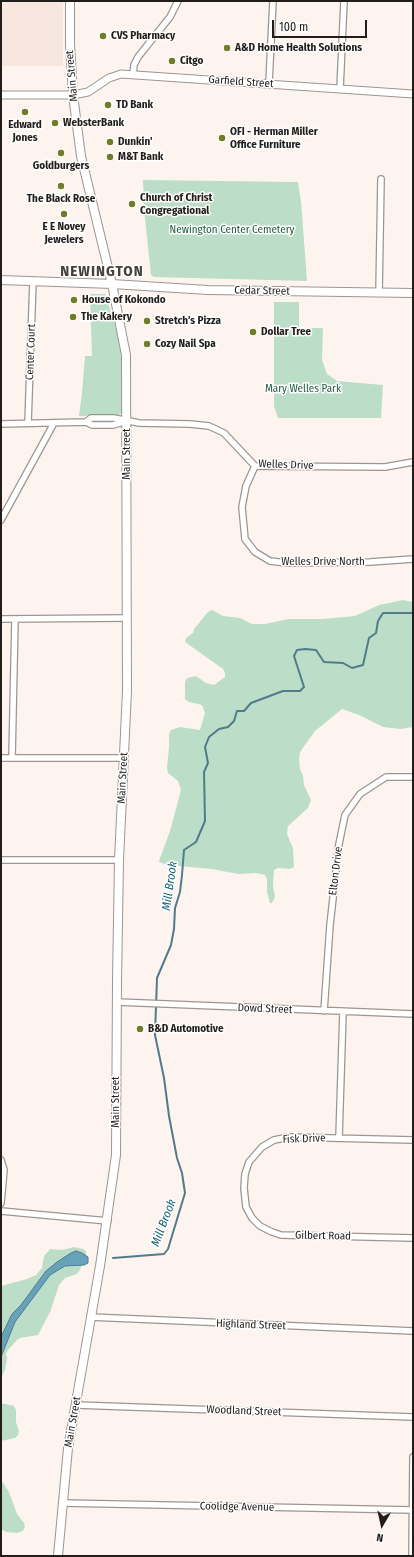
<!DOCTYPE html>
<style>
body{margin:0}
#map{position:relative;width:414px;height:1557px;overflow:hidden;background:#fdf4f0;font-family:"Fira Sans Condensed",sans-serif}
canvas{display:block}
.frame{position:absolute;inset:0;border:2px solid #201d1b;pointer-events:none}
.north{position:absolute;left:362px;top:1505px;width:40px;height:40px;-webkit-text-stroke:3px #fff;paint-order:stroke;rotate:189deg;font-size:11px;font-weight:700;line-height:16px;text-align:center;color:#201d1b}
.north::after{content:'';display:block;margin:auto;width:14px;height:18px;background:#201d1b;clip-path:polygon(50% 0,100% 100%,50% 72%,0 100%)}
.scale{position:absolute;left:272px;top:20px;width:95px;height:18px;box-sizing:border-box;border:2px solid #201d1b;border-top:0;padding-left:5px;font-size:12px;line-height:14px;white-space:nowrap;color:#201d1b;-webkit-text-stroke:3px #fff;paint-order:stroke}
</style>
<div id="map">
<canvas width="414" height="1557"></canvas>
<div class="frame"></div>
<div class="north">N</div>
<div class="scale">100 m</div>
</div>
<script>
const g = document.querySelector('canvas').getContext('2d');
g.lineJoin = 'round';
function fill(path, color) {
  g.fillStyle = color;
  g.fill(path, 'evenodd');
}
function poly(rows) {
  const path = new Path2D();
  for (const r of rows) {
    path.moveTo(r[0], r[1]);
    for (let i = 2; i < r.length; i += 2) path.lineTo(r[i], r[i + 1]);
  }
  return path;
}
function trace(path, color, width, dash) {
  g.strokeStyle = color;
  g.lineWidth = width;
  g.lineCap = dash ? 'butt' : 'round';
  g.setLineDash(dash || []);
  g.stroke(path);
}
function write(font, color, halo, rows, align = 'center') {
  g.font = font + ' "Fira Sans Condensed",sans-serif';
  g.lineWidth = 3;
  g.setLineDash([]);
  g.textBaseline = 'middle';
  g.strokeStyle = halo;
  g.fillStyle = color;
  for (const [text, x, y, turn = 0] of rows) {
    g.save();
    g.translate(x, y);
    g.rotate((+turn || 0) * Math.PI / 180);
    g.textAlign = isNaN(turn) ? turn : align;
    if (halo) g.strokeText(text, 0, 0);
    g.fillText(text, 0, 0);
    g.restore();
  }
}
const built = poly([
 [1,1,63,1,63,66,1,66]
]);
const green = poly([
 [143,180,298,182,301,201,307,281,154,277,151,275,144,209],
 [90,294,105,294,115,325,122,353,124,413,117,415,79,416,82,393,85,356,92,356],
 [274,302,299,302,299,328,323,328,322,360,327,374,337,381,383,385,381,418,278,418,274,406],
 [403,600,413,602,413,727,400,729,383,727,359,715,342,709,315,731,300,752,299,760,300,769,303,776,304,785,311,800,308,808,288,826,287,834,293,848,294,866,293,868,289,869,278,868,274,870,273,886,275,897,272,903,270,903,267,892,267,879,265,875,256,873,238,874,212,869,168,865,159,862,160,858,170,831,181,790,178,781,168,773,167,768,169,747,169,734,171,730,180,727,200,730,205,713,202,705,189,702,185,699,185,682,187,678,196,676,206,683,214,685,225,677,225,673,223,669,185,642,186,638,193,633,194,629,208,612,212,610,223,616,240,618,252,624,265,624,289,619,323,619,355,616,379,605],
 [74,1247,83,1249,86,1251,86,1254,80,1270,77,1274,65,1278,59,1285,50,1312,38,1335,20,1338,17,1340,8,1350,6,1354,7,1358,5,1370,1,1378,1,1286,27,1279,36,1275,42,1268,44,1256,50,1249,62,1250],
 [1,1403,14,1406,16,1410,16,1422,19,1431,18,1435,15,1438,1,1441],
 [1,1480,9,1492,17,1514,24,1523,25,1527,23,1531,17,1533,6,1532,3,1530,1,1531]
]);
const water = poly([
 [76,1251,82,1253,88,1257,88,1263,84,1265,65,1266,50,1275,15,1322,1,1357,1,1337,12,1314,21,1305,46,1271,57,1262,71,1253,76,1251]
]);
const stream = poly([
 [113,1258,164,1254,168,1249,185,1193,182,1173,177,1158,169,1116,164,1078,155,1035,157,978,171,945,174,929,175,908,180,892,182,875,184,850,196,842,205,821,204,772,208,763,205,747,209,737,219,729,228,727,234,721,237,711,244,711,251,703,283,691,300,691,304,687,294,656,297,650,305,649,316,650,324,662,343,663,352,668,363,665,369,638,376,633,378,621,383,613,413,613]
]);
const minor = poly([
 [133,75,134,65,138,57,170,17,178,1],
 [269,83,273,1],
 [340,89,344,1],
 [379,293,381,179],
 [86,422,91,418,114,418,139,423,190,424,209,426,224,433,255,466,385,467,413,462],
 [28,423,33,281],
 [1,424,86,422,92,425,113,425,127,421],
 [255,466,246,486,242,507,245,539,255,552,270,561,287,563,370,562,413,559],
 [1,520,54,423],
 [1,619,126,618],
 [1,758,124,758],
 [12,758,15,619],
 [1,860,119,860],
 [117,1002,413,1014],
 [324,1011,330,925,339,844,345,815,360,794,386,777,413,777],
 [339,1138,343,1012],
 [413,1140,289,1137,274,1140,262,1147,249,1162,245,1174,244,1188,246,1207,252,1218,260,1226,272,1232,281,1235,413,1238],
 [1,1160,4,1170,1,1203],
 [1,1211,108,1221],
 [90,1317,413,1331],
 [76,1405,413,1417],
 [62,1503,412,1510],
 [412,1556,413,1457]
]);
const tertiary = poly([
 [1,95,73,95,88,92,109,78,121,74,413,94]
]);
const secondary = poly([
 [1,280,112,284,208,290,413,293],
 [58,1556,68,1448,100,1266,116,1155,117,982,119,860,127,691,126,355,112,284,81,156,73,95,70,44,70,1]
]);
const markers = [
 [103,36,4,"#717c27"],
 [227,48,4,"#717c27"],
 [172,61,4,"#717c27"],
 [108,105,4,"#717c27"],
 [25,112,4,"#717c27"],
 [55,123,4,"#717c27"],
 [222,138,4,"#717c27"],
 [110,142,4,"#717c27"],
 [61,153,4,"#717c27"],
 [110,157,4,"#717c27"],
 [61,186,4,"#717c27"],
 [132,204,4,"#717c27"],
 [64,214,4,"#717c27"],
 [74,300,4,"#717c27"],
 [73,317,4,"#717c27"],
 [147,321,4,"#717c27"],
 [253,332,4,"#717c27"],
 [147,344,4,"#717c27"],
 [140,1029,4,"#717c27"]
];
const poiNames = [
 ["CVS Pharmacy",111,36],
 ["A&D Home Health Solutions",235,48],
 ["Citgo",180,61],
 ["TD Bank",116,105],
 ["WebsterBank",63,123],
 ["Edward",25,125,"center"],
 ["Jones",25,138,"center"],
 ["OFI - Herman Miller",230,132],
 ["Office Furniture",230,145],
 ["Dunkin'",118,142],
 ["M&T Bank",118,157],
 ["Goldburgers",61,166,"center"],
 ["Church of Christ",140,198],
 ["Congregational",140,211],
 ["The Black Rose",61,199,"center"],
 ["E E Novey",64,227,"center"],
 ["Jewelers",64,240,"center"],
 ["House of Kokondo",82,300],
 ["The Kakery",81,317],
 ["Stretch's Pizza",155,321],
 ["Dollar Tree",261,332],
 ["Cozy Nail Spa",155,344],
 ["B&D Automotive",148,1029]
];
const streetNames = [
 ["Main Street",72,76,-95],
 ["Garfield Street",241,82,4],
 ["Cedar Street",262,291,1],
 ["Center Court",31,352,-88],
 ["Main Street",127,454,-90],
 ["Welles Drive",286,465,2],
 ["Welles Drive North",323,562],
 ["Main Street",123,778,-87],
 ["Elton Drive",336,871,-83],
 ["Dowd Street",265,1009,2],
 ["Main Street",116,1102,-90],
 ["Fisk Drive",304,1139,-2],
 ["Gilbert Road",323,1236,1],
 ["Highland Street",251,1325,2],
 ["Woodland Street",244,1411,2],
 ["Main Street",73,1422,-80],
 ["Coolidge Avenue",237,1507,1]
];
const parkNames = [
 ["Newington Center Cemetery",232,230],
 ["Mary Welles Park",303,389]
];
const waterNames = [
 ["Mill Brook",170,886,-82],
 ["Mill Brook",164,1223,-69]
];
const districtNames = [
 ["NEWINGTON",102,272]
];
fill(built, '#f7e7de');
fill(green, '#bcdec9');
fill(water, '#66a3ba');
trace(water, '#517b8a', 1);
trace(stream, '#517b8a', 2);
trace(minor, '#9d9590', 8);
trace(tertiary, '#9d9590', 9);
trace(secondary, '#9d9590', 10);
trace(minor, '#fff', 5.5);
trace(tertiary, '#fff', 7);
trace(secondary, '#fff', 8);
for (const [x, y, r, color] of markers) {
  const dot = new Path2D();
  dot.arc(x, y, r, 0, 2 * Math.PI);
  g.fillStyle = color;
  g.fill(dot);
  trace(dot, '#fff', 1.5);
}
write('bold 11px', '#201d1b', '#fff', poiNames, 'left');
write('11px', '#201d1b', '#fff', streetNames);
write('11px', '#1f5c3e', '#fff', parkNames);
write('italic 12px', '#0e5f78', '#fff', waterNames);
g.letterSpacing = '1px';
write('bold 15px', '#47403d', '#fff', districtNames);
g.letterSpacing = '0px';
</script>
